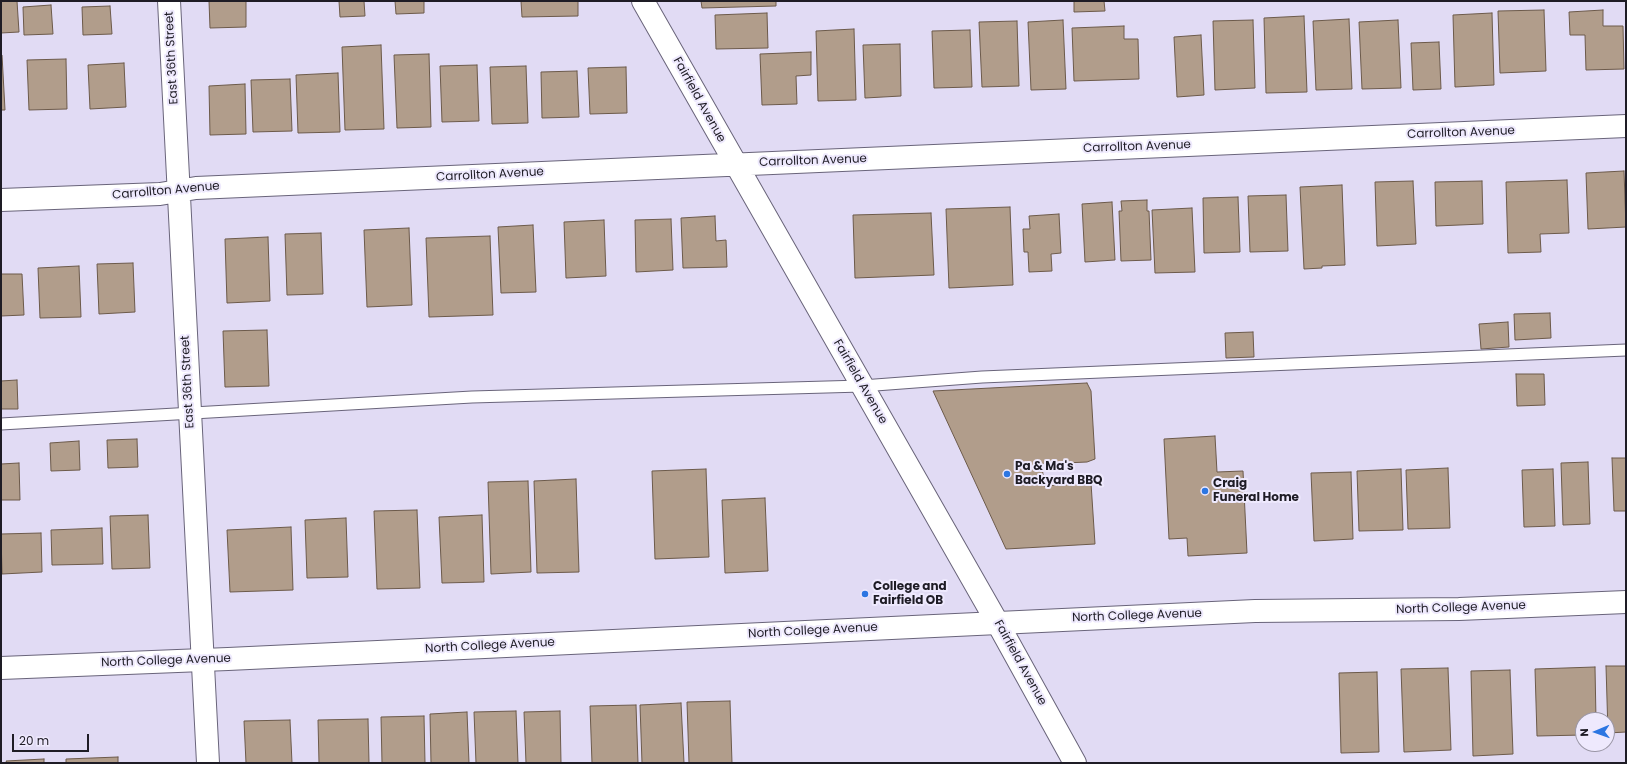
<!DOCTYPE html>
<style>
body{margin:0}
#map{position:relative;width:1627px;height:764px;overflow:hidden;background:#e1dbf4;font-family:Poppins,sans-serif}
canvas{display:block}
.frame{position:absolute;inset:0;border:2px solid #1e1c25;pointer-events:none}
.north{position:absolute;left:1575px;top:712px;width:40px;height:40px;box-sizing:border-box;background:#eee9fd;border:1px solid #9b97a7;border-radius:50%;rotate:268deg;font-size:11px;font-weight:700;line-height:16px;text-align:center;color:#1e1c25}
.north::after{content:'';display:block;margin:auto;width:14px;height:18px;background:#2c76e2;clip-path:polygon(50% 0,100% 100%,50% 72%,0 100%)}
.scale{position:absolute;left:12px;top:734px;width:77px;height:18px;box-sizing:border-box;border:2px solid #1e1c25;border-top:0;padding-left:5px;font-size:12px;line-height:14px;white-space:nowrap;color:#1e1c25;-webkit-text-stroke:3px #eee9fd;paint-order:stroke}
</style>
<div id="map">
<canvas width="1627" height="764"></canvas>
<div class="frame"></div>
<div class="north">N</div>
<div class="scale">20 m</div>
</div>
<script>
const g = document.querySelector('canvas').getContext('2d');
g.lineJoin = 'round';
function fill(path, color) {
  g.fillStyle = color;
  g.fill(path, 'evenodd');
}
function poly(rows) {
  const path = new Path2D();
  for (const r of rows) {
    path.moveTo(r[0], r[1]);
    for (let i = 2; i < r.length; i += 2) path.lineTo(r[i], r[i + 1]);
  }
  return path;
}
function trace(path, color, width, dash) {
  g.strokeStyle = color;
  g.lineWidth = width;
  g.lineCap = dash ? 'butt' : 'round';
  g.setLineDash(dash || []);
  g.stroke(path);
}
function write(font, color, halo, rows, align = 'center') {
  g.font = font + ' Poppins,sans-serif';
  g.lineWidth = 4;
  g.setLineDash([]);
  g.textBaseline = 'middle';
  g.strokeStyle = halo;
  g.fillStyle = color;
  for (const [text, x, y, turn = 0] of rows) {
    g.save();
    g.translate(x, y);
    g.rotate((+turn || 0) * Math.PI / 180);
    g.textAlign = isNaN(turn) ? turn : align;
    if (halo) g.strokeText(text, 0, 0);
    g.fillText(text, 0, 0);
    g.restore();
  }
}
const building = poly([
 [1,1,17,1,19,32,1,33,1,1],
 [209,1,246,1,246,27,210,28,209,1],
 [339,1,364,1,365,16,340,17,339,1],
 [395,1,424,1,424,13,396,14,395,1],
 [521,1,578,1,578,16,522,17,521,1],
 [701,1,776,1,776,6,702,8,701,1],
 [1074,1,1104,1,1105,11,1074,12,1074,1],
 [51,5,53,34,24,35,23,7,51,5],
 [110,6,112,34,83,35,82,7,110,6],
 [1544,10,1546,71,1500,73,1498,11,1544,10],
 [1603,10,1603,26,1623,26,1624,69,1586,70,1585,35,1570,35,1569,12,1603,10],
 [767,13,768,48,716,49,715,15,767,13],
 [1492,13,1494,85,1455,87,1453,15,1492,13],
 [1304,16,1307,92,1266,93,1264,18,1304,16],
 [1349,19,1352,89,1316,90,1313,21,1349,19],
 [1063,20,1066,89,1031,90,1028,22,1063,20],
 [1253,20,1255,88,1215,90,1213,21,1253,20],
 [1398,20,1401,88,1362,89,1359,22,1398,20],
 [1017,21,1019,86,982,87,979,22,1017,21],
 [1124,26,1124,39,1138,39,1139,79,1074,81,1072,28,1124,26],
 [854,29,856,100,818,101,816,31,854,29],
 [970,30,972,87,934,88,932,31,970,30],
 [1201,35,1204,95,1177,97,1174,37,1201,35],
 [1439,42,1441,89,1413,90,1411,43,1439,42],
 [900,44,901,96,865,98,863,45,900,44],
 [381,45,384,129,345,130,342,47,381,45],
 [811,52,811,75,796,76,797,104,762,105,760,54,811,52],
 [429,54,431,127,397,128,394,55,429,54],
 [1,55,2,55,5,110,1,110,1,55],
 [66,59,67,109,29,110,27,60,66,59],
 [124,63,126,107,90,109,88,65,124,63],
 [477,65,479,121,442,122,440,66,477,65],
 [526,66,528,123,492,124,490,67,526,66],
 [626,67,627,113,590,114,588,68,626,67],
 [577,71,579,117,542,118,541,72,577,71],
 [338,73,340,132,298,133,296,75,338,73],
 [290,79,292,131,253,132,251,80,290,79],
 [245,84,246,134,210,135,209,86,245,84],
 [1624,171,1626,227,1588,229,1586,173,1624,171],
 [1567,180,1569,233,1540,234,1541,252,1508,253,1506,182,1567,180],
 [1413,181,1416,244,1377,246,1375,182,1413,181],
 [1482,181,1483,224,1436,226,1435,182,1482,181],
 [1342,185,1345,265,1322,266,1322,268,1304,269,1300,187,1342,185],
 [1286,195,1288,251,1250,252,1248,196,1286,195],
 [1238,197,1240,252,1204,253,1203,198,1238,197],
 [1147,200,1147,211,1149,211,1151,260,1121,261,1119,211,1122,211,1121,201,1147,200],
 [1112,202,1115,260,1085,262,1082,204,1112,202],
 [1010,207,1013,285,949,288,946,209,1010,207],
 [1192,208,1195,272,1155,273,1152,210,1192,208],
 [931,213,934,275,855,278,853,215,931,213],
 [1059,214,1061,253,1051,254,1052,271,1029,272,1028,252,1024,252,1023,229,1030,229,1029,216,1059,214],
 [715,216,716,241,726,240,727,267,683,268,681,218,715,216],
 [671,219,673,270,636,272,635,220,671,219],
 [604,220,606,276,566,278,564,222,604,220],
 [533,225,536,292,501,293,498,227,533,225],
 [409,228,412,305,367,307,364,230,409,228],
 [321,233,323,294,287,295,285,234,321,233],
 [490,236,493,315,429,317,426,238,490,236],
 [268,237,270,301,227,303,225,239,268,237],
 [133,263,135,312,99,314,97,264,133,263],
 [79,266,81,317,40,318,38,268,79,266],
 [1,274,22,274,24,315,1,316,1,274],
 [1550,313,1551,338,1515,340,1514,314,1550,313],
 [1508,322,1509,347,1481,349,1479,324,1508,322],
 [267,330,269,386,225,387,223,331,267,330],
 [1253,332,1254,357,1226,358,1225,333,1253,332],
 [1516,374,1544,374,1545,405,1517,406,1516,374],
 [17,380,18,409,1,409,1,381,17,380],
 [1087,383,1091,391,1095,459,1087,462,1042,464,1044,486,1091,483,1095,544,1006,549,933,391,1087,383],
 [1215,436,1217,472,1243,471,1247,553,1188,556,1187,538,1169,539,1164,439,1215,436],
 [137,439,138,467,108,468,107,440,137,439],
 [79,441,80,470,51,471,50,443,79,441],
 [1612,458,1626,458,1626,511,1614,511,1612,458],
 [1588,462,1590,524,1563,525,1561,463,1588,462],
 [19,463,20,500,1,500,1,464,19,463],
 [1448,468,1450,528,1408,529,1406,470,1448,468],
 [706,469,709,557,655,559,652,471,706,469],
 [1401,469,1403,530,1359,531,1357,471,1401,469],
 [1553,469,1555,526,1524,527,1522,470,1553,469],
 [1351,472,1353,539,1314,541,1311,473,1351,472],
 [576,479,579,572,537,573,534,481,576,479],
 [528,481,531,572,491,574,488,482,528,481],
 [765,498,768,571,725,573,722,500,765,498],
 [417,510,420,588,377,589,374,511,417,510],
 [148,515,150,568,112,569,110,516,148,515],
 [482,515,484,582,442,583,439,517,482,515],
 [346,518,348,577,307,578,305,520,346,518],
 [291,527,293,590,230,592,227,530,291,527],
 [102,528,103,564,52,565,51,530,102,528],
 [41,533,42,572,2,574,1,534,41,533],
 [1606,666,1626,666,1626,732,1608,733,1606,666],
 [1595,667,1596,720,1583,720,1583,735,1537,736,1535,669,1595,667],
 [1448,668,1451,750,1404,752,1401,669,1448,668],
 [1510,670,1513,754,1473,756,1471,671,1510,670],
 [1377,672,1379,752,1341,753,1339,673,1377,672],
 [730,701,732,763,689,763,687,702,730,701],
 [681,703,684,763,642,763,640,705,681,703],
 [636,705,638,763,592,763,590,706,636,705],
 [516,711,518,763,476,763,474,712,516,711],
 [560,711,561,763,526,763,524,712,560,711],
 [467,712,469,763,431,763,430,714,467,712],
 [424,716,425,763,382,763,381,717,424,716],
 [368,719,369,763,319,763,318,720,368,719],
 [290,720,292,763,246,763,244,721,290,720],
 [118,757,118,763,66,763,66,759,118,757],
 [44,759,44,763,7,763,6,761,44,759]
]);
const service = poly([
 [1,424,472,397,862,386,982,377,1626,350]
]);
const minor = poly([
 [169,1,208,763],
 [643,1,997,622],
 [1,200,160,194,196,188,1626,126]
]);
const tertiary = poly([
 [997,622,1075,763]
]);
const secondary = poly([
 [1,668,228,659,1255,611,1459,609,1626,602]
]);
const markers = [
 [1007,474,4,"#2c76e2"],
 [1205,491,4,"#2c76e2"],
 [865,594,4,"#2c76e2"]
];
const streetNames = [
 ["East 36th Street",172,58,-93],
 ["Fairfield Avenue",699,100,61],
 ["Carrollton Avenue",1461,133,-2],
 ["Carrollton Avenue",1137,147,-2],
 ["Carrollton Avenue",813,161,-2],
 ["Carrollton Avenue",490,175,-3],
 ["Carrollton Avenue",166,191,-5],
 ["East 36th Street",188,382,-93],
 ["Fairfield Avenue",860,382,60],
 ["North College Avenue",1461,608,-2],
 ["North College Avenue",1137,616,-2],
 ["North College Avenue",813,631,-3],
 ["North College Avenue",490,646,-3],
 ["North College Avenue",166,661,-2],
 ["Fairfield Avenue",1020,663,61]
];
const poiNames = [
 ["Pa & Ma's",1015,467],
 ["Backyard BBQ",1015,481],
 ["Craig",1213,484],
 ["Funeral Home",1213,498],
 ["College and",873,587],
 ["Fairfield OB",873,601]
];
fill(building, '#b19d8b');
trace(building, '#6c5a4a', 1);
trace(service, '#69647a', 13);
trace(minor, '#69647a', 24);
trace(tertiary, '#69647a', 24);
trace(secondary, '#69647a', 24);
trace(service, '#fff', 11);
trace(minor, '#fff', 22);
trace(tertiary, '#fff', 22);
trace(secondary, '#fff', 22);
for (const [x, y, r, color] of markers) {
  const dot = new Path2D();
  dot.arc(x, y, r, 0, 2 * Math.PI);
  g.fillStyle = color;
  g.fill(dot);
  trace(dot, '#eee9fd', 1.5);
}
write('12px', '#1e1c25', '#eee9fd', streetNames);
write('bold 12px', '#1e1c25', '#eee9fd', poiNames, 'left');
</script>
